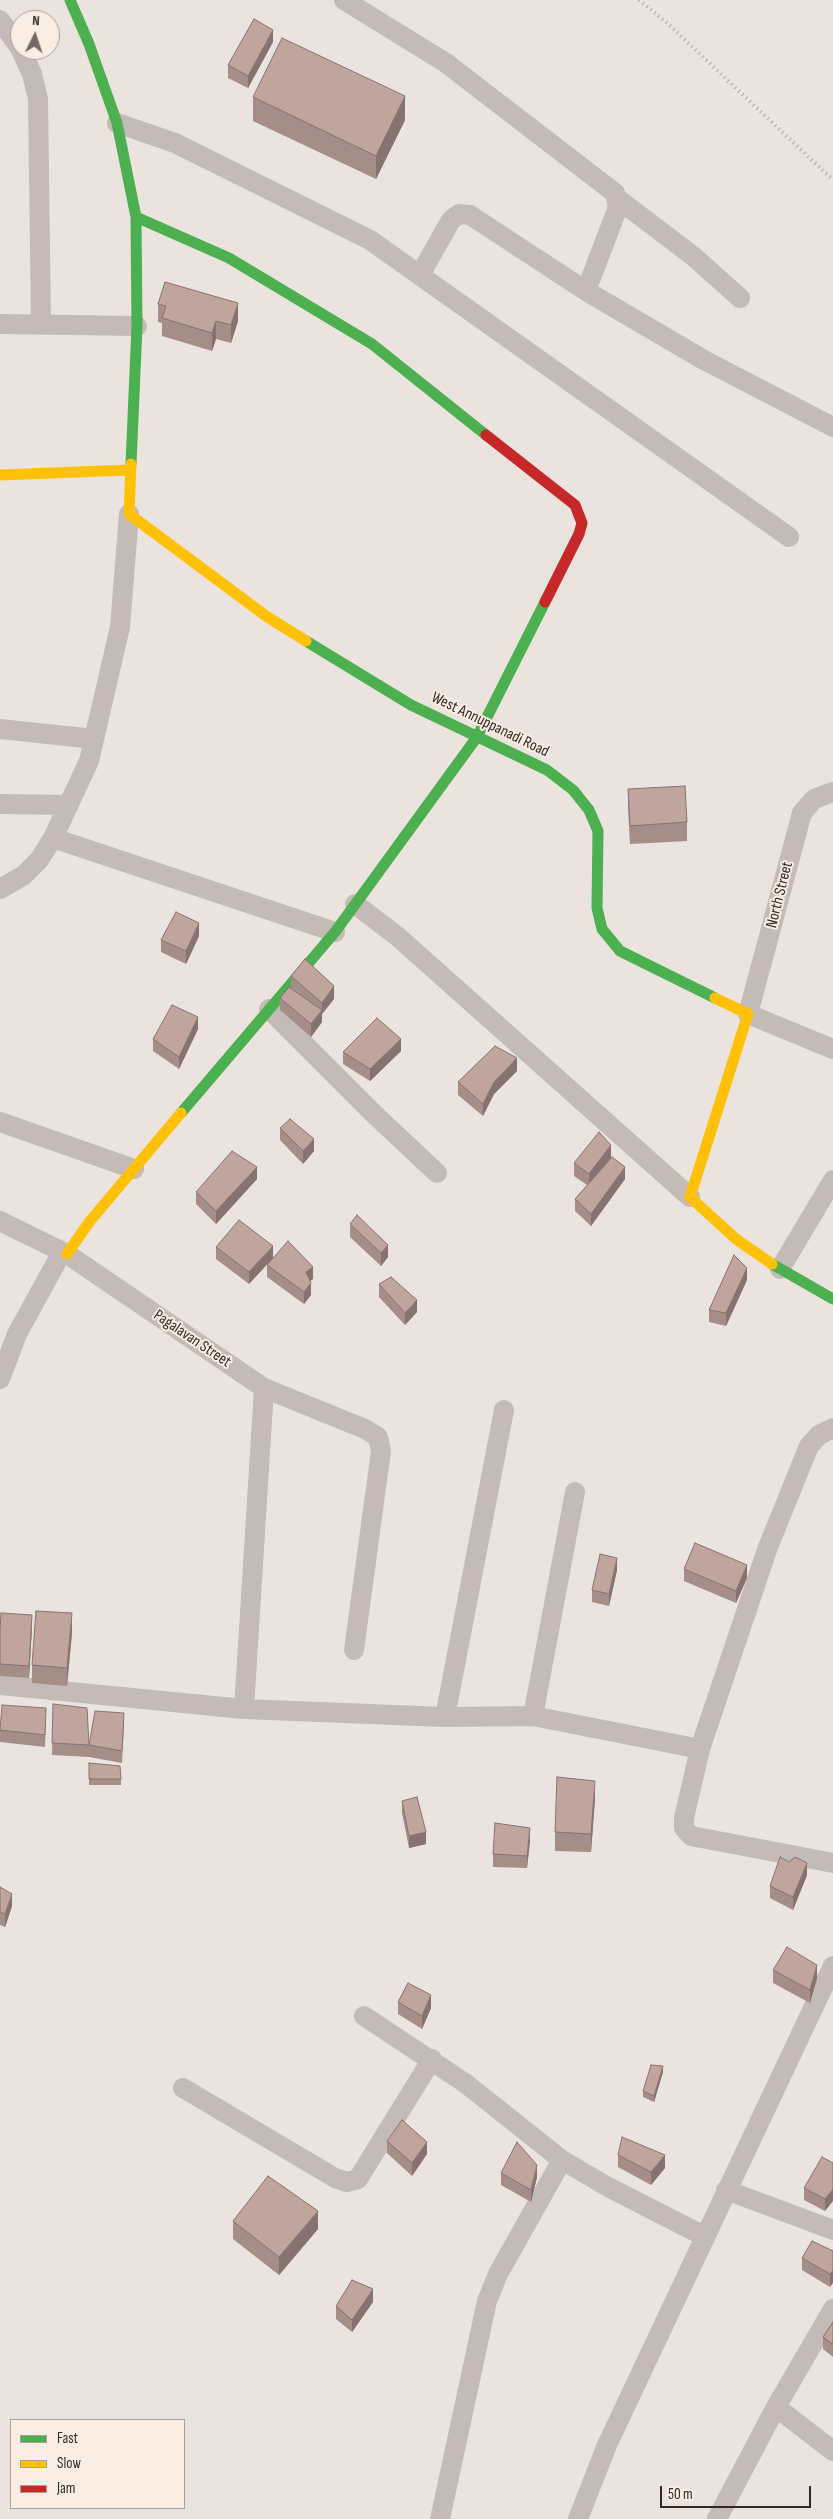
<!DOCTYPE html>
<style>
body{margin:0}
#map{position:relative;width:833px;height:2519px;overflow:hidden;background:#ebe3dd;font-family:"Sofia Sans Condensed",sans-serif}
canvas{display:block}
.legend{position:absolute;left:10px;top:2419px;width:175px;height:90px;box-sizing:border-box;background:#f9ede4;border:1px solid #aa9e98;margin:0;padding:6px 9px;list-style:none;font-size:15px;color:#342825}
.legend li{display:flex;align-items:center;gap:10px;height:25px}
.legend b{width:25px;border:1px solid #aa9e98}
.north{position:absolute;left:10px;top:10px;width:50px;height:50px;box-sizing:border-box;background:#f9ede4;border:1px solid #aa9e98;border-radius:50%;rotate:4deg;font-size:14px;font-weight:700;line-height:20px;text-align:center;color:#342825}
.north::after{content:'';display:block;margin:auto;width:18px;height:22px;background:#746965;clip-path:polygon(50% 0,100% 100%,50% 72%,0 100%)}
.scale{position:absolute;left:660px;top:2486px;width:151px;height:22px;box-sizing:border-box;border:2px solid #342825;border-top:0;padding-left:6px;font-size:15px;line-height:18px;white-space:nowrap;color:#342825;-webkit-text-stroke:4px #f9ede4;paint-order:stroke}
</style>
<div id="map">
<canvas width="833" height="2519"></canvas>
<ul class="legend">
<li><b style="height:6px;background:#4caf50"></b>Fast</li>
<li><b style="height:6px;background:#ffc107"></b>Slow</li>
<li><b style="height:6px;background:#c62828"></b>Jam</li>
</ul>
<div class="north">N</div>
<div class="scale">50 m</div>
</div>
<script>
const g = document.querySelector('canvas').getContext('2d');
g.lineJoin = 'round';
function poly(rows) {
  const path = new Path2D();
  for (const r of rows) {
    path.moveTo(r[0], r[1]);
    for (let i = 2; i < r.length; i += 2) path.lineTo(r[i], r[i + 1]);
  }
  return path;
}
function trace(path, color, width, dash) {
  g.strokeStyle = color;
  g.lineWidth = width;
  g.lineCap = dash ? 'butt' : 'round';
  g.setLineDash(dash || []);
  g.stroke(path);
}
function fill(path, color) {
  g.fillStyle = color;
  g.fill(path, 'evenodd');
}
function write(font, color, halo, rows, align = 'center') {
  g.font = font + ' "Sofia Sans Condensed",sans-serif';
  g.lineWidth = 4;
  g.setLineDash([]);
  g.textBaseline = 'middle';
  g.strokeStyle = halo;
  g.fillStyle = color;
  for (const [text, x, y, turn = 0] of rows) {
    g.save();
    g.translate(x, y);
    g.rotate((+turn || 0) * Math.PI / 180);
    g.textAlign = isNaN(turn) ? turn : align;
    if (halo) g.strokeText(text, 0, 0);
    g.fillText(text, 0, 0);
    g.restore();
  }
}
const street = poly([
 [344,0,446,63,615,193,618,207,586,291],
 [0,20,20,48],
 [21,50,32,74,38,99,41,325],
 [117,123,175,143,370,240,789,537],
 [618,199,693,256,740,298],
 [420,275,451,220,459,214,470,215,586,291,704,360,833,427],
 [0,324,137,326],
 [0,729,94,739],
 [833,792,814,799,802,813,748,1014,833,1049],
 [0,804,69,805],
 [53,838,335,932],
 [0,889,24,875,39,860,53,838,89,761,120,627,129,514],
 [355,904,397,936,690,1197],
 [269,1009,375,1115,437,1173],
 [0,1122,134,1169],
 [0,1221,67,1254,264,1388,365,1429,378,1437,381,1451,354,1650],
 [780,1269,833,1180],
 [0,1379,17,1334,62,1252],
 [0,1685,244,1709,264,1388],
 [244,1709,445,1717,533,1716,700,1749,684,1818,684,1828,691,1836,833,1863],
 [533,1716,575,1492],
 [445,1717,504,1410],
 [700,1749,768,1547,809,1446,819,1435,833,1428],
 [364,2016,465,2083,562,2160,608,2187,704,2236],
 [183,2088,335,2178,347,2182,358,2179,432,2059],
 [726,2190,833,2230],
 [776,2407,833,2451],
 [440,2519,487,2301,498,2274,562,2160],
 [578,2519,607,2445,833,1966],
 [717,2519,776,2407,833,2309]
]);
const fast = poly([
 [70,0,89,44,117,123,136,217,137,326,131,464],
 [136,217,229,258,372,344,486,435],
 [306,641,411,705,547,770,573,790,589,810,598,831,597,908,602,929,620,951,715,998],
 [181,1113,335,932,477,737,545,602],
 [772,1264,833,1299]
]);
const slow = poly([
 [131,464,129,514,266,616,306,641],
 [0,475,129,470],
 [715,998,748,1014,690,1197,736,1239,772,1264],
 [67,1254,90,1221,181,1113]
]);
const jam = poly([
 [486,435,575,505,582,523,579,534,545,602]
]);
const rail = poly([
 [639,0,666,22,833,180]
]);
const wall = poly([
 [273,42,248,88,228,78,228,65],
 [253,97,405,120,376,179,253,121],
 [158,304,238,321,231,343,216,339,212,351,162,336,162,323,158,322],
 [628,789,687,822,687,841,630,844,628,808],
 [199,936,186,964,161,952,161,940],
 [291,976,334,999,322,1014,322,1022,311,1037,280,1010,280,998,294,990,291,988],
 [198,1029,179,1069,153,1051,153,1039],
 [401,1051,370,1081,343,1064,343,1052],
 [517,1071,494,1094,483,1116,458,1095,458,1082],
 [280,1128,314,1151,303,1164,280,1140],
 [611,1157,625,1179,591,1226,575,1211,575,1199,587,1185,574,1176,574,1163],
 [257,1179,216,1224,196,1204,196,1192],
 [350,1224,388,1257,381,1266,350,1237],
 [216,1247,273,1258,313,1279,310,1281,311,1295,304,1304,267,1277,267,1265,270,1261,249,1284,216,1259],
 [747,1280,726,1326,709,1322,709,1310],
 [379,1284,417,1312,405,1325,379,1297],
 [684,1569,747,1578,736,1603,684,1581],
 [617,1570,609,1606,592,1602,592,1590],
 [32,1627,29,1678,0,1676,0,1630],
 [72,1632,67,1686,32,1683,32,1665],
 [53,1704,89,1745,124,1725,122,1763,89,1757,52,1755],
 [46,1720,45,1747,0,1742,0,1730],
 [89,1763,121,1779,121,1785,89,1785],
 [595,1799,591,1852,555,1851,555,1832],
 [402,1801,426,1844,409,1848,402,1813],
 [530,1841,527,1868,493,1867,493,1854],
 [807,1875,793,1910,770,1898,770,1886],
 [0,1887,12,1906,5,1927,0,1925],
 [773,1970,817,1978,810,2003,773,1983],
 [398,2002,431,2008,422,2029,398,2014],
 [663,2072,654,2102,643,2097,643,2091],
 [387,2141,427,2154,412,2176,387,2153],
 [618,2155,665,2168,651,2185,618,2167],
 [833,2163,825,2211,804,2200,804,2188],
 [501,2173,537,2177,531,2202,501,2185],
 [233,2221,318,2229,279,2275,233,2239],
 [833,2251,830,2287,802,2270,802,2258],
 [373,2302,352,2332,336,2319,336,2306],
 [833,2322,833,2357,823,2349,823,2337]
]);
const shadedWall = poly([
 [273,30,273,42,248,88,248,76],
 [405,96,405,120,376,179,376,156],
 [238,303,238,321,231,343,231,325],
 [216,321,216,339,212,351,212,333],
 [199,923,199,936,186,964,186,951],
 [334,986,334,999,322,1014,322,1022,311,1037,311,1024,322,1011,322,1003],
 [198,1017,198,1029,179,1069,179,1057],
 [401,1039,401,1051,370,1081,370,1069],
 [517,1058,517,1071,494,1094,483,1116,483,1104,494,1082],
 [314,1139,314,1151,303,1164,303,1151],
 [611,1145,611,1157,589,1186,589,1174],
 [257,1167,257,1179,216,1224,216,1211],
 [625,1167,625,1179,591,1226,591,1214],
 [388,1245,388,1257,381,1266,381,1253],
 [273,1246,273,1258,249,1284,249,1272],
 [313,1267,313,1279,306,1284,306,1272],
 [747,1268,747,1280,726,1326,726,1313],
 [311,1283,311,1295,304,1304,304,1292],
 [417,1300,417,1312,405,1325,405,1313],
 [617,1558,617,1570,609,1606,609,1594],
 [747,1565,747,1578,736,1603,736,1591],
 [72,1613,72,1632,67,1686,67,1668],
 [32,1615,32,1627,29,1678,29,1666],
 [595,1781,595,1799,591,1852,591,1834],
 [530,1828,530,1841,527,1868,527,1856],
 [426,1832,426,1844,409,1848,409,1836],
 [807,1863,807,1875,793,1910,793,1897],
 [12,1894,12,1906,5,1927,5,1914],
 [817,1965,817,1978,810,2003,810,1990],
 [431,1995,431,2008,422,2029,422,2016],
 [663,2066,663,2072,654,2102,654,2096],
 [427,2142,427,2154,412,2176,412,2163],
 [665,2155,665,2168,651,2185,651,2172],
 [537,2165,537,2177,531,2202,531,2190],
 [833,2189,833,2201,825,2211,825,2199],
 [318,2211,318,2229,279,2275,279,2257],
 [833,2271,833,2283,830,2287,830,2274],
 [373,2289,373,2302,352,2332,352,2320]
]);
const building = poly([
 [254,19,273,30,248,76,228,65,254,19],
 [282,38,405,96,376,156,253,97,282,38],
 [165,282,238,303,231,325,216,321,212,333,162,318,166,306,158,304,165,282],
 [685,786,687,822,630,826,628,789,685,786],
 [176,912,199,923,186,951,161,940,176,912],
 [305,959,334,986,322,1003,291,976,305,959],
 [289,987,322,1010,311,1024,280,998,289,987],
 [172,1005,198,1017,179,1057,153,1039,172,1005],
 [377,1018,401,1039,370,1069,343,1052,377,1018],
 [495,1046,517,1058,494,1082,483,1104,458,1082,495,1046],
 [290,1119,314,1139,303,1151,280,1128,290,1119],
 [599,1132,611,1145,589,1174,574,1163,599,1132],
 [232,1151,257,1167,216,1211,196,1192,232,1151],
 [612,1157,625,1167,591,1214,575,1199,612,1157],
 [357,1215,388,1245,381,1253,350,1224,357,1215],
 [239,1220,273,1246,249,1272,216,1247,239,1220],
 [288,1241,313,1267,306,1272,311,1283,304,1292,267,1265,288,1241],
 [734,1255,747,1268,726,1313,709,1310,734,1255],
 [391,1277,417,1300,405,1313,379,1284,391,1277],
 [695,1543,747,1565,736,1591,684,1569,695,1543],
 [600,1554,617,1558,609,1594,592,1590,600,1554],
 [36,1611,72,1613,67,1668,32,1665,36,1611],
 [1,1613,32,1615,29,1666,0,1664,0,1630,1,1613],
 [53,1704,87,1708,89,1745,95,1711,124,1713,122,1751,89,1745,52,1743,53,1704],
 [2,1705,46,1708,45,1735,0,1730,2,1705],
 [89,1763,120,1766,121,1779,89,1779,89,1763],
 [557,1777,595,1781,591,1834,555,1832,557,1777],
 [417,1797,426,1832,409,1836,402,1801,417,1797],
 [495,1823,530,1828,527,1856,493,1854,495,1823],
 [780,1857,789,1862,795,1857,807,1863,793,1897,770,1886,780,1857],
 [0,1887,12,1894,5,1914,0,1912,0,1887],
 [787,1947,817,1965,810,1990,773,1970,787,1947],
 [408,1983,431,1995,422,2016,398,2002,408,1983],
 [651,2065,663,2066,654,2096,643,2091,651,2065],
 [402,2120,427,2142,412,2163,387,2141,402,2120],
 [622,2137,665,2155,651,2172,618,2155,622,2137],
 [517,2142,537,2165,531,2190,501,2173,517,2142],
 [822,2157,833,2163,833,2189,825,2199,804,2188,822,2157],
 [268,2176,318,2211,279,2257,233,2221,268,2176],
 [812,2241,833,2251,833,2271,830,2274,802,2258,812,2241],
 [352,2280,373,2289,352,2320,336,2306,352,2280],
 [833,2322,833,2344,823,2337,833,2322]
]);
const streetNames = [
 ["West Annuppanadi Road",490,725,26],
 ["North Street",780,895,-76],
 ["Pagalavan Street",192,1339,34]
];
trace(street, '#c4bbb6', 20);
trace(fast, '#4caf50', 11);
trace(slow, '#ffc107', 11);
trace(jam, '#c62828', 11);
trace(rail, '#aba4a1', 4, [1, 4]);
fill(wall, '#a58d88');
fill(shadedWall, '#86736f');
fill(building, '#c0a49e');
trace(building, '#86736f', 1);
write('16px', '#342825', '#f9ede4', streetNames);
</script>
